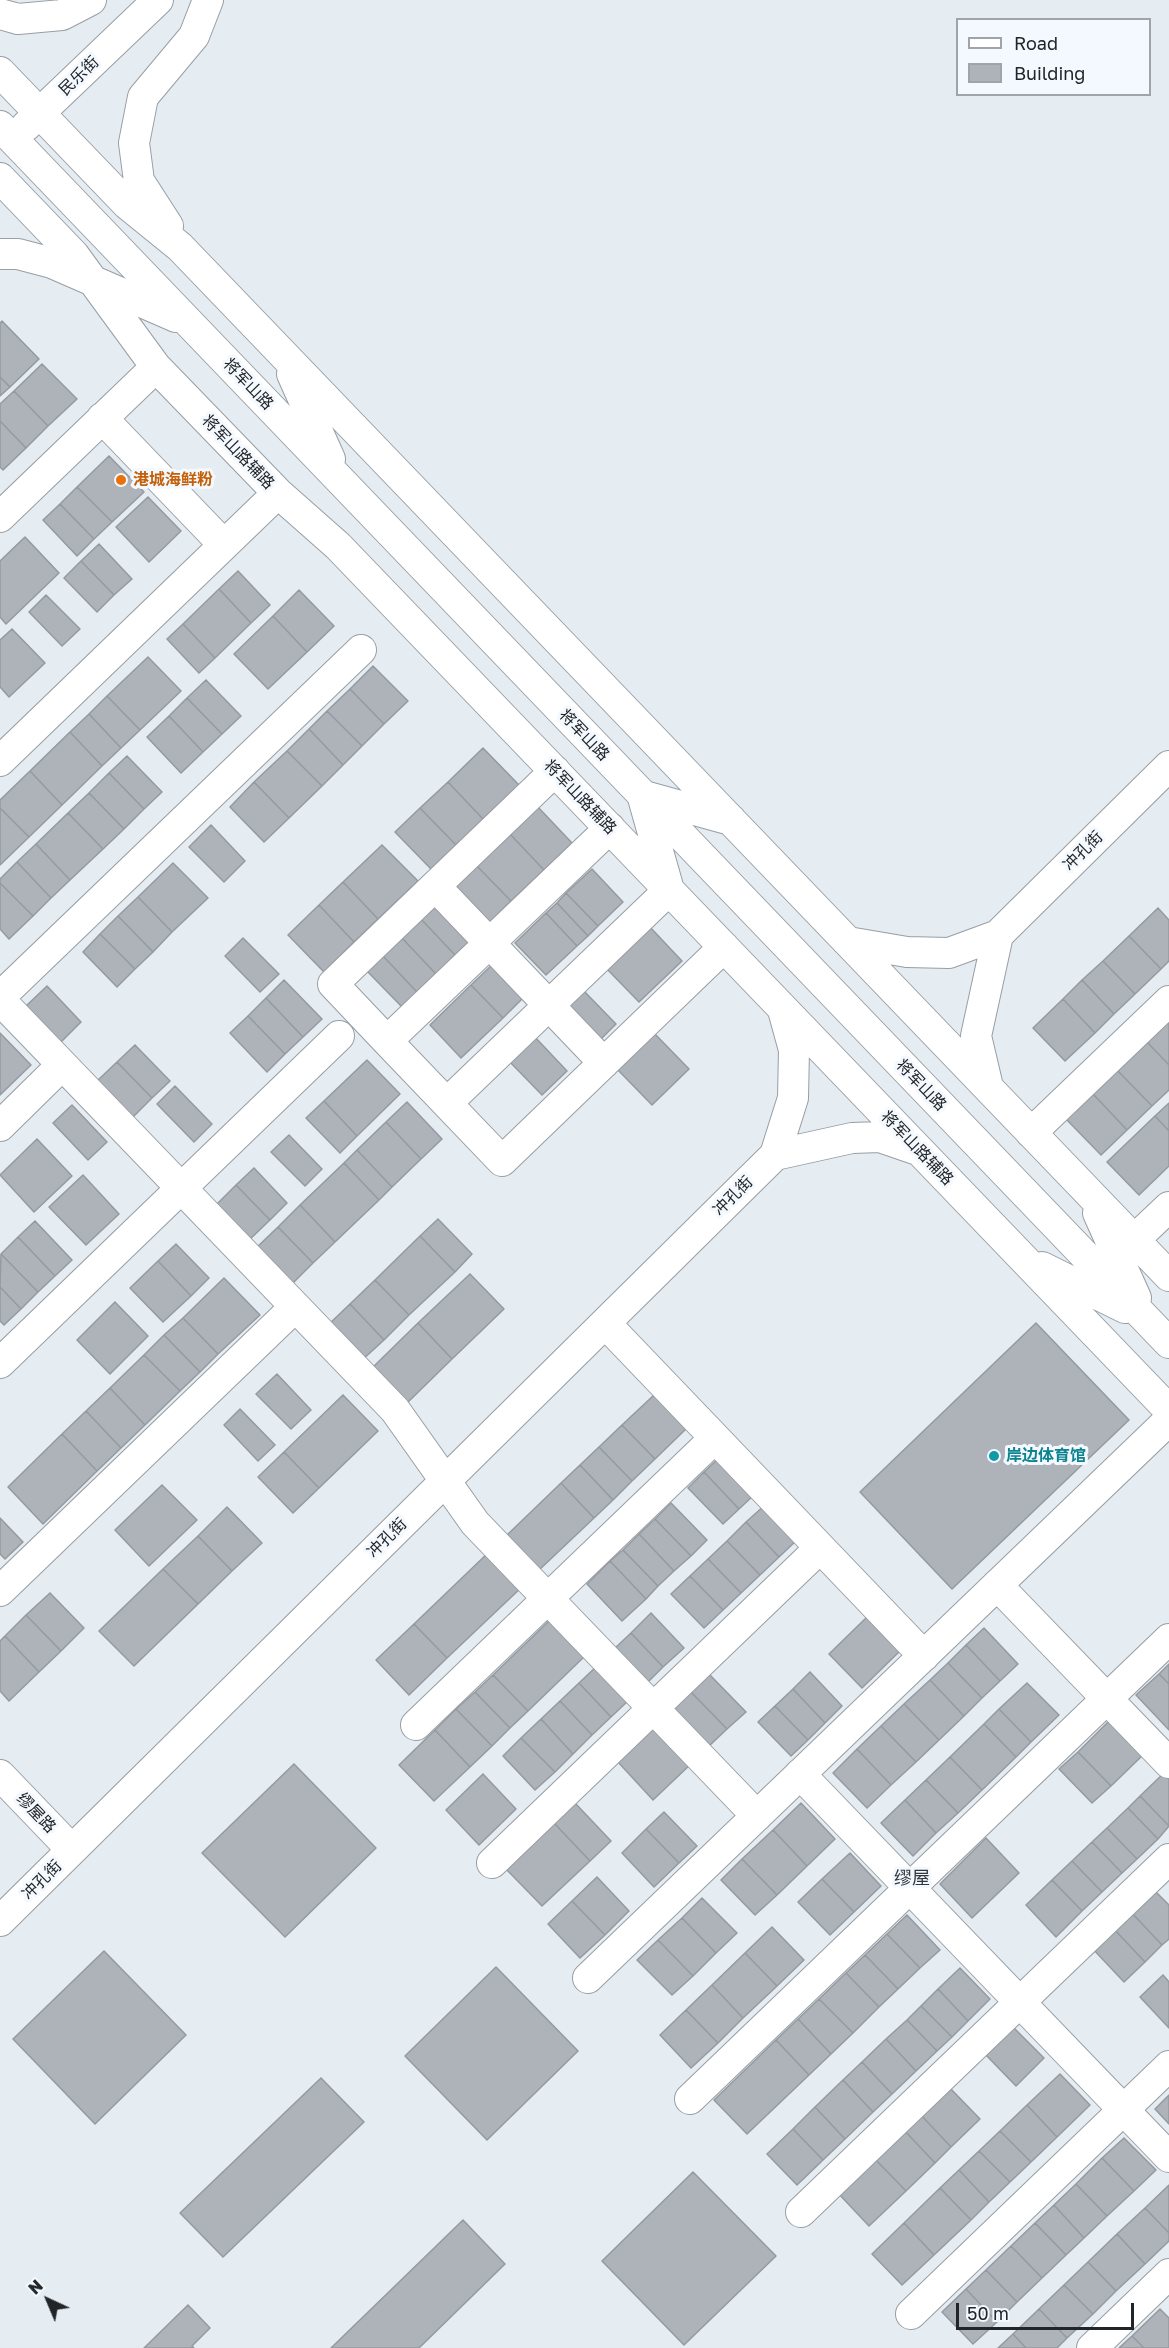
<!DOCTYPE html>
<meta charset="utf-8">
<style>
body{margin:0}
#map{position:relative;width:1169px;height:2348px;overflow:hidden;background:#e5ecf2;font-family:"Golos Text",sans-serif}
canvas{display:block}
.legend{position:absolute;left:956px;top:18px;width:195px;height:78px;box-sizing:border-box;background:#f3f9fe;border:2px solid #9fa4a8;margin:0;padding:8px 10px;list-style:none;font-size:18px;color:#222527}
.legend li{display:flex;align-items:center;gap:12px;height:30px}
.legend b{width:30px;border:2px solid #9fa4a8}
.north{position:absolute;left:18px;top:2270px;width:60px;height:60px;-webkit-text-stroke:4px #f3f9fe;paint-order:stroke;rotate:316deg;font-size:16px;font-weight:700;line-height:24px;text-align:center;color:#222527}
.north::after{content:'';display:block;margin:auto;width:21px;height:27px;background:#222527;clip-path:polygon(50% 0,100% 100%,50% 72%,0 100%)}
.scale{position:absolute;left:956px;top:2303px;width:178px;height:27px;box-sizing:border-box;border:3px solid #222527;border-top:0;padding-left:8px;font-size:18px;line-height:21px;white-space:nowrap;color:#222527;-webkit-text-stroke:4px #f3f9fe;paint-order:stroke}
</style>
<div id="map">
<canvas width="1169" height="2348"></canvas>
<ul class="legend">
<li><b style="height:8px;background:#fff"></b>Road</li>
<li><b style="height:16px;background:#adb3b9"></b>Building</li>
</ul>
<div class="north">N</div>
<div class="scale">50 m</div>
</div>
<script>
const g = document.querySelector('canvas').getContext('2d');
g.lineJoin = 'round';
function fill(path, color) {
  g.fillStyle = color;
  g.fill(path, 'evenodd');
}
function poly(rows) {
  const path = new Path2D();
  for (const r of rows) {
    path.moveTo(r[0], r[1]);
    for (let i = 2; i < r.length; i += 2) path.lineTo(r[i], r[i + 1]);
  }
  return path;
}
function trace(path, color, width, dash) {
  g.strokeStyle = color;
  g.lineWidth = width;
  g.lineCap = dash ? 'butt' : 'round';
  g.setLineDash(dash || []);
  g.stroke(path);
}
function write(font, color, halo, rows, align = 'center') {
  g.font = font + ' "Golos Text","Noto Sans SC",sans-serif';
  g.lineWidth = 6;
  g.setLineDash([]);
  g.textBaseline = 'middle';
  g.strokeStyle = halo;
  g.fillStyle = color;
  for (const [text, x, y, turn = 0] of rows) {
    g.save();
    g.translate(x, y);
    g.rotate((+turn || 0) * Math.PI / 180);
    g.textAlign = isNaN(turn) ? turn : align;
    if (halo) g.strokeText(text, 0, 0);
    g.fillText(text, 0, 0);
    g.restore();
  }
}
const building = poly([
 [2,321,39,359,10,387,0,377,0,323,2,321],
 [42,364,77,399,48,426,14,391,42,364],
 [0,377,10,387,0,396,0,377],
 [14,391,48,426,26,448,0,421,0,404,14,391],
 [0,421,26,448,3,470,0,467,0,421],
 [109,456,144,492,112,522,77,487,109,456],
 [77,487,112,522,94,539,60,504,77,487],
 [148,497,181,531,149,562,116,527,148,497],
 [60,504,94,539,77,556,43,520,60,504],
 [25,537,59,573,6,624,0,617,0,561,25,537],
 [99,544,132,579,114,595,81,561,99,544],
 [81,561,114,595,97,612,64,578,81,561],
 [238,571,270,605,251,623,219,589,238,571],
 [219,589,251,623,215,658,183,624,219,589],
 [299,590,334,626,307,652,273,616,299,590],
 [46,595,80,629,62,646,29,612,46,595],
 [273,616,307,652,268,689,234,654,273,616],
 [183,624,215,658,199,673,167,639,183,624],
 [12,629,45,663,9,697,0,687,0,640,12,629],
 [148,657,181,691,140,730,107,696,148,657],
 [373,666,408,701,384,724,350,689,373,666],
 [206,680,241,716,222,734,187,698,206,680],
 [350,689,384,724,362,746,327,711,350,689],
 [107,696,140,730,121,748,89,714,107,696],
 [187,698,222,734,203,752,169,716,187,698],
 [327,711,362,746,343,765,309,729,327,711],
 [89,714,121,748,102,766,70,732,89,714],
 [169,716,203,752,181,773,147,737,169,716],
 [309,729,343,765,322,786,287,751,309,729],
 [70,732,102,766,62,805,30,771,70,732],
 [483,748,519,785,483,819,448,782,483,748],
 [287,751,322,786,289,818,254,782,287,751],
 [127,756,162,792,144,809,109,773,127,756],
 [30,771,62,805,29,837,0,808,0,800,30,771],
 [109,773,144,809,124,829,89,793,109,773],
 [254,782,289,818,264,842,230,807,254,782],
 [448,782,483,819,456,845,420,808,448,782],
 [89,793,124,829,103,849,68,813,89,793],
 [537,806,572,843,544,870,509,833,537,806],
 [0,808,29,837,0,865,0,808],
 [420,808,456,845,431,869,395,832,420,808],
 [68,813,103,849,70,880,36,844,68,813],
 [211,825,245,861,224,882,189,847,211,825],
 [509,833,544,870,511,901,476,865,509,833],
 [36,844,70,880,51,898,17,862,36,844],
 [382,845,418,881,378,919,343,882,382,845],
 [17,862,51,898,33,916,0,883,0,879,17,862],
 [173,863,208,898,172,932,138,897,173,863],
 [476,865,511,901,485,927,450,890,476,865],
 [592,869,623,902,598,926,566,893,592,869],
 [343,882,378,919,354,942,319,905,343,882],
 [0,883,33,916,9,939,0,929,0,883],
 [566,893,598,926,588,936,557,903,566,893],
 [138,897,172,932,153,952,118,916,138,897],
 [437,902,473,938,455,955,420,918,437,902],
 [557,903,588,936,577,946,546,913,557,903],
 [319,905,354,942,324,972,288,935,319,905],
 [1158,908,1169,920,1169,961,1161,969,1129,936,1158,908],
 [546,913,577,946,546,975,515,943,546,913],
 [118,916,153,952,135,969,100,934,118,916],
 [420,918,455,955,436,974,401,937,420,918],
 [648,925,682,961,639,1002,605,967,648,925],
 [100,934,135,969,117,987,83,952,100,934],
 [1129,936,1161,969,1135,994,1103,961,1129,936],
 [401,937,436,974,417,992,382,955,401,937],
 [243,938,279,974,260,992,225,956,243,938],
 [382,955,417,992,402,1007,366,970,382,955],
 [1103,961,1135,994,1114,1014,1082,980,1103,961],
 [494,963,525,996,503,1018,471,985,494,963],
 [284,980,322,1019,303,1037,266,998,284,980],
 [1082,980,1114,1014,1095,1033,1063,999,1082,980],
 [471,985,503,1018,461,1058,430,1025,471,985],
 [47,986,81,1022,60,1043,25,1007,47,986],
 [582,989,616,1024,598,1042,564,1006,582,989],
 [266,998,303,1037,285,1054,248,1016,266,998],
 [1063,999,1095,1033,1065,1061,1033,1028,1063,999],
 [248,1016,285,1054,267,1072,230,1033,248,1016],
 [1169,1021,1169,1065,1147,1042,1169,1021],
 [0,1033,31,1065,0,1095,0,1033],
 [654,1033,689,1069,652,1105,617,1069,654,1033],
 [533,1035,567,1071,542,1095,508,1060,533,1035],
 [1147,1042,1169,1065,1169,1090,1152,1106,1117,1070,1147,1042],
 [135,1045,170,1081,152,1098,117,1062,135,1045],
 [367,1060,400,1094,357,1136,324,1101,367,1060],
 [117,1062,152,1098,132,1118,97,1081,117,1062],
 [1117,1070,1152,1106,1127,1130,1093,1094,1117,1070],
 [175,1086,212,1124,194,1142,157,1104,175,1086],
 [1093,1094,1127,1130,1101,1155,1066,1119,1093,1094],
 [324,1101,357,1136,340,1153,306,1118,324,1101],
 [407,1102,442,1139,421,1159,386,1122,407,1102],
 [1169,1103,1169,1131,1155,1116,1169,1103],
 [72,1105,107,1142,88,1160,53,1123,72,1105],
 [1155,1116,1169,1131,1169,1166,1139,1195,1107,1162,1155,1116],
 [386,1122,421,1159,392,1187,357,1150,386,1122],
 [289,1135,322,1169,305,1186,271,1152,289,1135],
 [37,1139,72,1176,34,1212,0,1175,37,1139],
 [357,1150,392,1187,379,1200,344,1163,357,1150],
 [344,1163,379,1200,335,1242,300,1205,344,1163],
 [254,1168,287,1203,270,1220,236,1185,254,1168],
 [83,1175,119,1214,86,1245,49,1207,83,1175],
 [236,1185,270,1220,247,1242,214,1207,236,1185],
 [300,1205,335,1242,313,1263,278,1227,300,1205],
 [438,1219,472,1254,455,1272,420,1236,438,1219],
 [35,1221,72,1260,55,1276,18,1237,35,1221],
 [278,1227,313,1263,289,1287,254,1250,278,1227],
 [420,1236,455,1272,409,1315,375,1280,420,1236],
 [18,1237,55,1276,38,1292,1,1254,18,1237],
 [176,1244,209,1278,191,1296,158,1261,176,1244],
 [1,1254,38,1292,21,1309,0,1287,1,1254],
 [158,1261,191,1296,163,1322,130,1288,158,1261],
 [470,1274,504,1309,452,1359,418,1323,470,1274],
 [224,1278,260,1315,218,1354,183,1318,224,1278],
 [375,1280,409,1315,384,1340,350,1304,375,1280],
 [0,1287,21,1309,4,1325,0,1321,0,1287],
 [115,1302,148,1336,110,1374,77,1340,115,1302],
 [350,1304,384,1340,361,1361,327,1326,350,1304],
 [183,1318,218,1354,200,1372,164,1335,183,1318],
 [418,1323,452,1359,404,1406,370,1370,418,1323],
 [1036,1323,1129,1420,952,1589,860,1492,1036,1323],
 [164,1335,200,1372,180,1391,144,1355,164,1335],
 [144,1355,180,1391,145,1425,110,1388,144,1355],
 [277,1374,311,1410,291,1429,256,1394,277,1374],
 [110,1388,145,1425,121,1448,86,1411,110,1388],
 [343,1395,378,1431,319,1488,284,1452,343,1395],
 [654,1395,686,1429,655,1459,622,1425,654,1395],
 [240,1409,275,1445,258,1461,224,1425,240,1409],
 [86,1411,121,1448,97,1471,62,1434,86,1411],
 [622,1425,655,1459,632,1481,599,1447,622,1425],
 [62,1434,97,1471,43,1524,8,1487,62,1434],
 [599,1447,632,1481,613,1500,580,1465,599,1447],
 [284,1452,319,1488,293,1513,258,1477,284,1452],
 [720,1457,755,1494,739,1509,704,1472,720,1457],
 [580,1465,613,1500,594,1518,561,1483,580,1465],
 [704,1472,739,1509,723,1524,688,1488,704,1472],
 [561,1483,594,1518,538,1571,506,1536,561,1483],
 [162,1485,197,1520,149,1566,115,1530,162,1485],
 [671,1503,707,1540,691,1556,655,1519,671,1503],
 [765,1505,798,1539,779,1557,746,1522,765,1505],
 [227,1507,262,1543,232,1571,198,1536,227,1507],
 [0,1518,23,1542,5,1559,0,1554,0,1518],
 [655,1519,691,1556,674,1571,639,1534,655,1519],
 [746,1522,779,1557,760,1575,727,1541,746,1522],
 [639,1534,674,1571,658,1586,623,1550,639,1534],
 [198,1536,232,1571,198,1604,163,1569,198,1536],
 [727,1541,760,1575,741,1593,708,1559,727,1541],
 [491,1550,524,1585,447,1658,414,1624,491,1550],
 [623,1550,658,1586,646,1599,610,1561,623,1550],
 [708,1559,741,1593,723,1610,690,1576,708,1559],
 [610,1561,646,1599,622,1621,587,1584,610,1561],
 [163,1569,198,1604,134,1666,99,1631,163,1569],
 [690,1576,723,1610,704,1628,671,1594,690,1576],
 [50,1593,84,1628,61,1651,26,1615,50,1593],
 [651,1613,684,1648,663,1667,631,1633,651,1613],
 [26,1615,61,1651,39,1672,5,1636,26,1615],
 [868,1616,901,1650,862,1688,829,1654,868,1616],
 [551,1619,586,1655,528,1711,493,1675,551,1619],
 [414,1624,447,1658,409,1695,376,1660,414,1624],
 [984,1628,1018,1664,1000,1681,966,1645,984,1628],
 [631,1633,663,1667,645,1685,613,1650,631,1633],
 [5,1636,39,1672,9,1701,0,1691,0,1641,5,1636],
 [966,1645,1000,1681,982,1698,948,1663,966,1645],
 [948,1663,982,1698,964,1716,930,1680,948,1663],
 [1169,1664,1169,1684,1159,1674,1169,1664],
 [598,1665,630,1699,611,1717,579,1683,598,1665],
 [810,1672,842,1706,825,1723,793,1689,810,1672],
 [709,1674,746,1712,727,1729,691,1692,709,1674],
 [1159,1674,1169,1684,1169,1730,1136,1695,1159,1674],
 [493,1675,528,1711,510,1728,475,1692,493,1675],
 [930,1680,964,1716,939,1740,904,1704,930,1680],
 [579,1683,611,1717,592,1735,560,1701,579,1683],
 [1027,1683,1059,1715,1031,1742,999,1709,1027,1683],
 [793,1689,825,1723,808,1740,775,1706,793,1689],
 [475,1692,510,1728,492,1746,456,1709,475,1692],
 [691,1692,727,1729,708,1747,672,1710,691,1692],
 [560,1701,592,1735,573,1754,541,1719,560,1701],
 [904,1704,939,1740,916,1762,881,1726,904,1704],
 [775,1706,808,1740,791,1756,758,1722,775,1706],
 [456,1709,492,1746,470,1767,435,1730,456,1709],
 [999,1709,1031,1742,1016,1757,984,1724,999,1709],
 [541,1719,573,1754,555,1772,521,1738,541,1719],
 [1111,1719,1144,1754,1111,1786,1078,1752,1111,1719],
 [984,1724,1016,1757,982,1790,950,1757,984,1724],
 [657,1725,693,1762,653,1800,618,1762,657,1725],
 [881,1726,916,1762,891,1785,857,1749,881,1726],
 [435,1730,470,1767,434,1801,399,1765,435,1730],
 [521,1738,555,1772,535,1790,503,1756,521,1738],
 [857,1749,891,1785,867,1808,833,1773,857,1749],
 [1078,1752,1111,1786,1092,1803,1059,1769,1078,1752],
 [950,1757,982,1790,958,1813,926,1780,950,1757],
 [294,1764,376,1848,285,1937,202,1853,294,1764],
 [1165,1772,1169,1776,1169,1826,1140,1796,1165,1772],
 [483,1774,516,1809,479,1845,446,1810,483,1774],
 [926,1780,958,1813,936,1833,905,1800,926,1780],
 [1140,1796,1169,1826,1158,1839,1128,1808,1140,1796],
 [905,1800,936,1833,913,1856,881,1823,905,1800],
 [575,1803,611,1841,590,1861,554,1823,575,1803],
 [801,1803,835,1839,807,1866,773,1830,801,1803],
 [1128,1808,1158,1839,1137,1859,1107,1828,1128,1808],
 [664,1812,697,1846,679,1863,646,1829,664,1812],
 [554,1823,590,1861,542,1906,506,1869,554,1823],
 [1107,1828,1137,1859,1122,1873,1092,1842,1107,1828],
 [646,1829,679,1863,654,1887,622,1853,646,1829],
 [773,1830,807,1866,777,1895,742,1859,773,1830],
 [986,1838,1019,1873,972,1918,940,1884,986,1838],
 [1092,1842,1122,1873,1102,1892,1072,1861,1092,1842],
 [850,1853,881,1886,854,1912,822,1879,850,1853],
 [742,1859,777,1895,755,1915,721,1880,742,1859],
 [1072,1861,1102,1892,1082,1911,1052,1880,1072,1861],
 [597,1877,629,1911,605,1935,572,1901,597,1877],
 [822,1879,854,1912,830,1935,798,1902,822,1879],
 [1052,1880,1082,1911,1056,1937,1026,1905,1052,1880],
 [1153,1889,1169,1905,1169,1939,1162,1945,1130,1911,1153,1889],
 [702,1898,737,1933,716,1953,682,1918,702,1898],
 [572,1901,605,1935,580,1958,548,1924,572,1901],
 [1130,1911,1162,1945,1145,1962,1113,1928,1130,1911],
 [907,1915,940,1950,920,1968,887,1934,907,1915],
 [682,1918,716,1953,693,1976,658,1940,682,1918],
 [772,1927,804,1960,777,1986,745,1953,772,1927],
 [1113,1928,1145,1962,1124,1982,1092,1948,1113,1928],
 [887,1934,920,1968,898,1989,865,1955,887,1934],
 [658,1940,693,1976,672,1995,637,1960,658,1940],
 [104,1951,186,2035,95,2124,13,2039,104,1951],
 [745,1953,777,1986,743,2018,712,1985,745,1953],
 [865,1955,898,1989,879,2007,846,1973,865,1955],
 [496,1967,578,2051,487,2140,405,2056,496,1967],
 [960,1968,990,1999,968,2021,938,1989,960,1968],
 [846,1973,879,2007,853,2033,819,1999,846,1973],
 [1163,1975,1169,1982,1169,2028,1140,1997,1163,1975],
 [712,1985,743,2018,718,2043,686,2010,712,1985],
 [938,1989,968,2021,952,2037,921,2006,938,1989],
 [819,1999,853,2033,831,2054,798,2019,819,1999],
 [921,2006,952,2037,937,2051,907,2020,921,2006],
 [686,2010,718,2043,691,2068,660,2035,686,2010],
 [798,2019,831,2054,809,2075,776,2040,798,2019],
 [907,2020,937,2051,916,2071,886,2039,907,2020],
 [1011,2025,1044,2058,1016,2086,983,2052,1011,2025],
 [886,2039,916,2071,892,2094,862,2062,886,2039],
 [776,2040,809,2075,747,2134,714,2100,776,2040],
 [862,2062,892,2094,873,2112,843,2080,862,2062],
 [1060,2074,1090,2105,1057,2137,1027,2105,1060,2074],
 [321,2078,364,2122,223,2257,180,2213,321,2078],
 [843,2080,873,2112,845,2139,815,2107,843,2080],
 [948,2086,980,2119,951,2147,919,2113,948,2086],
 [1169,2095,1169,2124,1155,2109,1169,2095],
 [1027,2105,1057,2137,1031,2162,1000,2131,1027,2105],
 [815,2107,845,2139,823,2160,793,2129,815,2107],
 [919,2113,951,2147,935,2163,903,2129,919,2113],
 [793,2129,823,2160,797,2185,767,2154,793,2129],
 [903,2129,935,2163,906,2191,873,2157,903,2129],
 [1000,2131,1031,2162,1010,2182,979,2151,1000,2131],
 [1124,2138,1156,2170,1134,2191,1102,2158,1124,2138],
 [979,2151,1010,2182,989,2202,959,2170,979,2151],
 [873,2157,906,2191,869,2226,837,2192,873,2157],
 [1102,2158,1134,2191,1107,2216,1076,2184,1102,2158],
 [959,2170,989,2202,971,2220,940,2188,959,2170],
 [693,2172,776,2256,684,2345,602,2261,693,2172],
 [1076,2184,1107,2216,1084,2238,1054,2205,1076,2184],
 [1169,2185,1169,2233,1145,2208,1169,2185],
 [940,2188,971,2220,934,2255,904,2223,940,2188],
 [1054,2205,1084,2238,1066,2255,1035,2223,1054,2205],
 [1145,2208,1169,2233,1169,2241,1145,2264,1117,2234,1145,2208],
 [463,2220,505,2264,419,2348,331,2348,463,2220],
 [904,2223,934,2255,902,2285,872,2254,904,2223],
 [1035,2223,1066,2255,1042,2278,1011,2246,1035,2223],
 [1117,2234,1145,2264,1116,2291,1088,2262,1117,2234],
 [1011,2246,1042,2278,1017,2302,986,2270,1011,2246],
 [1088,2262,1116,2291,1093,2314,1064,2285,1088,2262],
 [986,2270,1017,2302,997,2322,966,2289,986,2270],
 [1064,2285,1093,2314,1067,2338,1039,2309,1064,2285],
 [966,2289,997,2322,973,2344,942,2312,966,2289],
 [188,2305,210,2328,192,2346,194,2348,144,2348,188,2305],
 [1039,2309,1067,2338,1057,2348,1026,2348,1013,2334,1039,2309],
 [1160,2309,1169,2318,1169,2348,1144,2348,1132,2336,1160,2309],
 [1013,2334,1026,2348,998,2348,1013,2334],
 [1132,2336,1144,2348,1119,2348,1132,2336]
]);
const minor = poly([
 [0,14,18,19,62,15,91,0],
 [0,72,127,204,180,247,1169,1276],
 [0,126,1169,1343],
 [26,126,158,0],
 [0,178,74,255,156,367,278,493,338,546,1169,1410],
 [168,226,139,181,134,143,143,97,194,36,208,0],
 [0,254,18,254,52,263,176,317],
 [292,374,330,459],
 [102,418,224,545],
 [0,517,156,367],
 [0,761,278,493],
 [555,771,333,984,387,1041,502,1161,724,947],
 [644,796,731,820],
 [435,886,604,1063],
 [848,942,907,952,949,953,998,935,1169,766],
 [0,997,361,650],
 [0,1000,395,1410,475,1523,757,1816],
 [387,1041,610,828],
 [988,1087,976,1036,998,935],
 [447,1103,669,890,643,798],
 [0,1126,62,1065],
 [1031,1133,1169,1001],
 [775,1155,852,1138,880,1137,915,1149],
 [1098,1213,1136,1298],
 [1134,1240,1169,1207],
 [1042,1267,1125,1308],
 [605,1323,924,1656],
 [0,1363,339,1036],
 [997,1585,1169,1763],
 [0,1591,295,1307],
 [416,1725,715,1438],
 [800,1774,1169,2157],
 [0,1775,72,1850],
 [492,1863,820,1548],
 [0,1921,775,1155,793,1098,794,1050,783,1010],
 [588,1978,1169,1420],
 [690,2099,1169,1639],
 [801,2212,1169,1859],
 [911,2314,1169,2066],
 [1092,2348,1169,2274]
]);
const markers = [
 [121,480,6,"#e8710a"],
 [994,1456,6,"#0f9aa8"]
];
const streetNames = [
 ["民乐街",79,76,-44],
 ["将军山路",248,384,46],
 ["将军山路辅路",238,452,46],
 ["将军山路",584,735,46],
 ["将军山路辅路",580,797,46],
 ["冲孔街",1083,851,-45],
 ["将军山路",921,1085,46],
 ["将军山路辅路",917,1148,46],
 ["冲孔街",733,1196,-45],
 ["冲孔街",387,1538,-45],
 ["缪屋路",36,1813,46],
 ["冲孔街",42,1880,-45]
];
const foodNames = [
 ["港城海鲜粉",133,480]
];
const cultureNames = [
 ["岸边体育馆",1006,1456]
];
const neighbourhoodNames = [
 ["缪屋",912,1878]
];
fill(building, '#adb3b9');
trace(building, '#949aa0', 1.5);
trace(minor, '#989ea4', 32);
trace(minor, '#fff', 30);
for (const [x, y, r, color] of markers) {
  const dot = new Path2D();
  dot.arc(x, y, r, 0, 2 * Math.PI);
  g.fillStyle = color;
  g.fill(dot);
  trace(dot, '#f3f9fe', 2);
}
write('16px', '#222527', '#f3f9fe', streetNames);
write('bold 16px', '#c56008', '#f3f9fe', foodNames, 'left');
write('bold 16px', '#0d838f', '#f3f9fe', cultureNames, 'left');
write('18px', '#31373b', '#f3f9fe', neighbourhoodNames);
</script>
